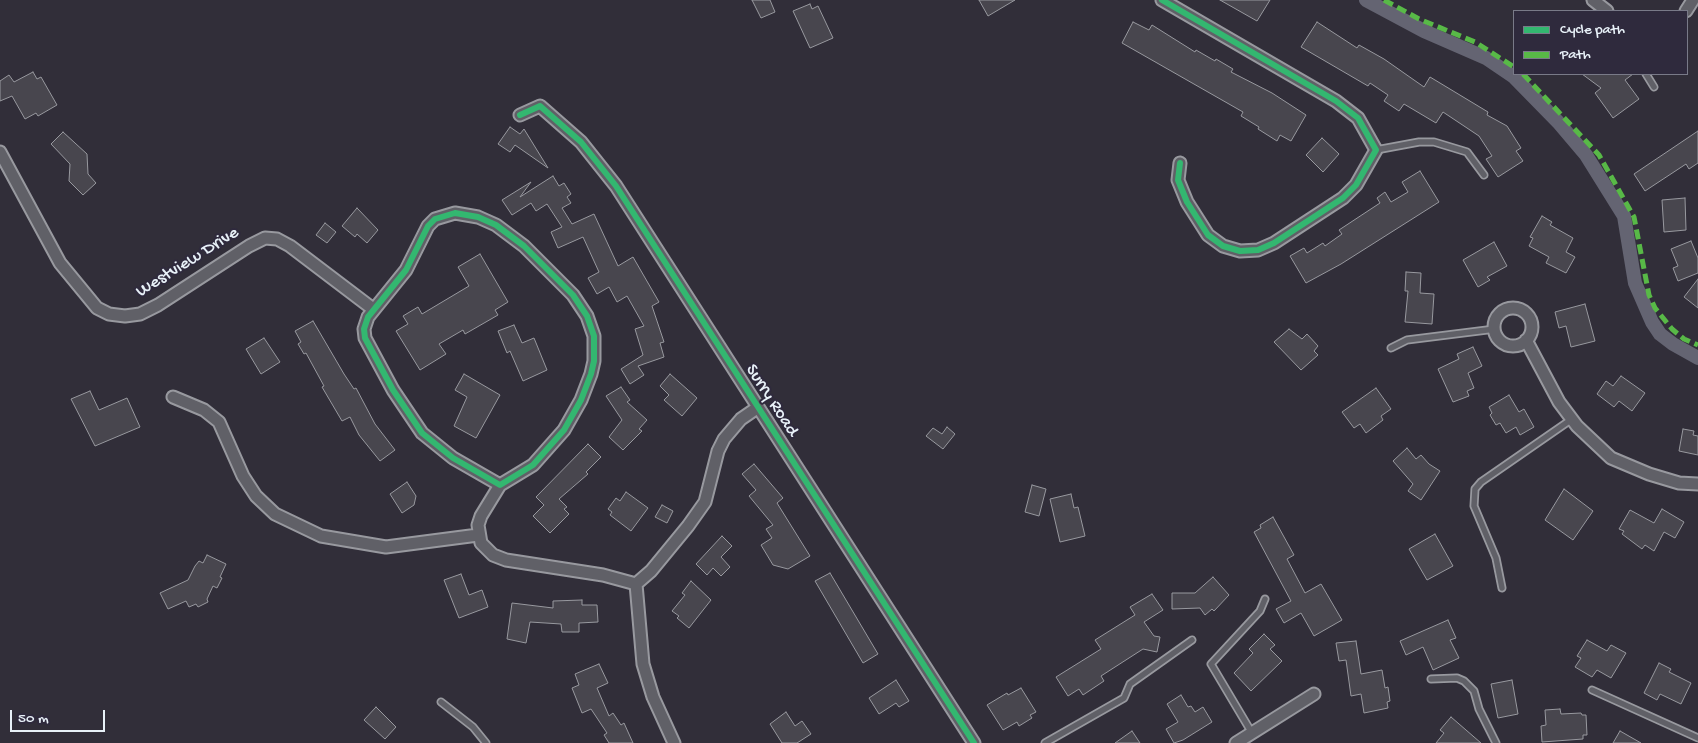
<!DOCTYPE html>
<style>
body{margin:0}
#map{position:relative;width:1698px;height:743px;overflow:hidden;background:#312e39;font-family:"Gochi Hand",sans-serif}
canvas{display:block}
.legend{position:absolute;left:1513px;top:10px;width:175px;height:65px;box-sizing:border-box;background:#2f2a3d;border:1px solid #797a88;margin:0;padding:6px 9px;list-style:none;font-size:15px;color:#e8f1f8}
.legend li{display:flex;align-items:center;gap:10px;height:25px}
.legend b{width:25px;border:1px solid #797a88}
.scale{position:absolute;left:10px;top:710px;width:95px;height:22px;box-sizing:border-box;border:2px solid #e8f1f8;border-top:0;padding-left:6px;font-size:15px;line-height:18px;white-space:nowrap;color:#e8f1f8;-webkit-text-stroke:4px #2f2a3d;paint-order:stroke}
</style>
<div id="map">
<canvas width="1698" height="743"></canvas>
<ul class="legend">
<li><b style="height:6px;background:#33b770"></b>Cycle path</li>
<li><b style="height:6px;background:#58b947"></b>Path</li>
</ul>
<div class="scale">50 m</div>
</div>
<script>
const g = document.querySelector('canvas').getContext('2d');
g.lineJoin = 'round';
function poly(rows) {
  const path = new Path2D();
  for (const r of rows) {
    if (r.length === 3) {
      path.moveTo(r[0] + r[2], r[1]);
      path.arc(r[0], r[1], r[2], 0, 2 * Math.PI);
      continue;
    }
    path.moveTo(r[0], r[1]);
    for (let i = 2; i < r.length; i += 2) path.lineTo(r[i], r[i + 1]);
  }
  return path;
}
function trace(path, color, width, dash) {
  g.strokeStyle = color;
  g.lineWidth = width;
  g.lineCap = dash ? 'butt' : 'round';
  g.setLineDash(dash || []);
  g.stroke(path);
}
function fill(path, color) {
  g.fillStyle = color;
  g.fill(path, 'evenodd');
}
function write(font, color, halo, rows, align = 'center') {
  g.font = font + ' "Gochi Hand",sans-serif';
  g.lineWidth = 4;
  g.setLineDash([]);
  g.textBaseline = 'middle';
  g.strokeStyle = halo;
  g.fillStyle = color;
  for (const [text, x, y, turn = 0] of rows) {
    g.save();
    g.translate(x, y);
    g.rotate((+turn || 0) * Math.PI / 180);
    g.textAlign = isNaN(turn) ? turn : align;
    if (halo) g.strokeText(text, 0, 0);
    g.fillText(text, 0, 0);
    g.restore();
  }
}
const canal = poly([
 [1366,0,1424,31,1486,58,1514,77,1558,122,1586,155,1624,216,1635,283,1652,322,1660,334,1673,344,1698,358]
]);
const building = poly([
 [752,0,770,0,775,12,761,18,752,0],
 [979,0,1015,0,988,16,979,0],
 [1220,0,1270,0,1257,21,1220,0],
 [810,4,812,9,818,6,833,38,810,48,793,11,810,4],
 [1133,22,1149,30,1152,25,1195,52,1196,50,1215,61,1216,59,1233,69,1231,72,1272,93,1306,115,1291,141,1280,135,1277,141,1258,129,1259,127,1241,116,1243,112,1122,43,1133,22],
 [1317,22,1357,48,1359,45,1384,59,1424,87,1430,77,1488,112,1487,115,1507,126,1521,148,1516,151,1523,161,1498,177,1486,159,1492,156,1479,136,1443,112,1436,123,1404,104,1399,111,1384,101,1388,95,1370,83,1368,86,1301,47,1317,22],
 [33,72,37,79,41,77,57,105,38,116,36,113,25,119,12,96,0,101,0,81,9,75,14,82,33,72],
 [1582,74,1633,74,1625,80,1639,99,1613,118,1595,93,1601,88,1582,74],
 [510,127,520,134,524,129,548,168,515,145,510,152,498,144,510,127],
 [1698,131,1698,163,1689,169,1686,164,1645,191,1634,174,1698,131],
 [63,132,87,154,88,174,96,183,83,195,69,181,70,164,51,144,63,132],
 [1322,138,1339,154,1323,172,1306,155,1322,138],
 [1420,171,1439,202,1341,264,1306,283,1290,256,1304,248,1307,253,1323,243,1325,246,1342,234,1339,230,1380,203,1377,198,1385,192,1391,202,1408,192,1402,182,1420,171],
 [553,176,559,186,564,183,571,194,567,197,571,203,562,208,572,224,594,214,618,266,633,257,659,302,652,306,664,342,660,343,664,357,638,366,644,375,630,384,621,369,643,355,635,329,644,326,627,296,617,302,609,287,597,294,588,278,599,272,583,237,558,248,551,232,562,227,547,204,536,211,531,203,512,215,502,200,531,182,520,197,553,176],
 [1685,198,1686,230,1664,232,1662,200,1685,198],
 [357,208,378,230,367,243,357,234,355,237,342,226,357,208],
 [1542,216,1552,222,1550,225,1573,238,1566,252,1575,257,1566,273,1546,263,1549,257,1529,246,1533,238,1530,237,1542,216],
 [325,223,336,232,327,243,316,235,325,223],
 [1691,241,1698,258,1698,273,1678,281,1673,268,1678,266,1671,249,1691,241],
 [1494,242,1507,266,1487,277,1490,280,1478,287,1463,260,1494,242],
 [480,254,508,302,495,310,498,315,465,334,463,330,439,344,446,354,420,370,396,331,408,324,403,316,418,307,422,314,469,286,458,267,480,254],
 [1406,272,1421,273,1420,293,1434,294,1432,324,1405,322,1408,291,1405,291,1406,272],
 [1698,279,1698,308,1684,297,1698,279],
 [1585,304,1595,341,1571,347,1566,326,1559,328,1555,312,1585,304],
 [313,321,344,374,354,389,356,388,375,424,395,450,380,461,359,435,350,417,342,421,322,387,324,386,306,353,304,354,298,344,301,342,295,331,313,321],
 [514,325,522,343,534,338,547,370,523,381,510,351,507,353,498,331,514,325],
 [1289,329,1302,339,1307,334,1318,346,1314,351,1318,355,1301,370,1274,342,1289,329],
 [264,338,280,362,261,374,246,349,264,338],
 [1473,347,1482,366,1468,373,1474,388,1467,391,1469,396,1453,402,1438,369,1459,359,1457,354,1473,347],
 [464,374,500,395,476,438,454,426,467,397,455,390,464,374],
 [670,374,697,398,682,416,664,400,669,395,660,386,670,374],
 [1621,376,1645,393,1632,411,1619,401,1614,407,1597,394,1606,381,1613,386,1621,376],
 [621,387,630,400,627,402,647,420,639,429,642,431,623,450,609,437,622,420,606,396,621,387],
 [1376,388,1391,409,1381,416,1383,420,1366,433,1360,424,1354,428,1342,412,1376,388],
 [90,391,99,410,127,398,140,427,95,446,71,399,90,391],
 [1509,395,1519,412,1524,409,1534,427,1520,435,1516,427,1506,433,1500,423,1496,425,1490,415,1492,413,1489,407,1509,395],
 [947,427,955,434,943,449,926,436,933,428,942,434,947,427],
 [1683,429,1694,431,1693,435,1698,436,1698,455,1679,451,1683,429],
 [588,444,601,457,586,472,588,474,559,499,567,507,564,509,569,514,550,533,533,516,544,505,536,497,588,444],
 [1407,448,1416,459,1421,455,1429,464,1440,471,1421,500,1408,491,1413,484,1393,461,1407,448],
 [754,464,783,498,777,503,810,556,788,569,773,565,761,545,772,538,766,529,773,525,749,496,756,490,742,474,754,464],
 [407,482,416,496,414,505,402,513,390,494,407,482],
 [1032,485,1046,489,1039,516,1025,512,1032,485],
 [1564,489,1593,511,1573,540,1545,520,1564,489],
 [626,492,648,508,631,531,610,515,612,512,608,509,616,498,620,501,626,492],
 [1071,494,1074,508,1078,507,1085,536,1060,542,1050,499,1071,494],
 [662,505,673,511,667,523,655,517,662,505],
 [1662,509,1684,522,1675,538,1664,532,1654,551,1645,545,1642,549,1622,534,1624,531,1619,529,1630,510,1654,523,1662,509],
 [1273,517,1294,555,1287,559,1305,593,1321,584,1342,620,1314,636,1301,613,1284,623,1276,609,1291,601,1254,532,1261,528,1260,525,1273,517],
 [1435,534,1453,566,1427,580,1409,549,1435,534],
 [722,536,732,546,721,557,730,567,721,576,713,568,707,575,696,564,722,536],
 [207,555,226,564,220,577,222,578,217,588,213,586,207,599,208,602,198,607,196,604,189,607,186,601,168,609,160,593,188,580,195,566,199,561,203,563,207,555],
 [830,573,878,654,863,663,815,581,830,573],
 [461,574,469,595,482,590,488,607,459,618,444,580,461,574],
 [1213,577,1229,595,1214,611,1212,609,1205,615,1200,608,1172,609,1172,593,1195,593,1213,577],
 [691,581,711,600,689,628,677,618,679,616,672,611,685,595,682,593,691,581],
 [1152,594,1163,610,1144,622,1154,636,1160,637,1157,652,1143,649,1101,676,1104,681,1083,695,1079,689,1068,696,1056,677,1101,649,1095,640,1135,615,1130,607,1152,594],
 [582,600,582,605,597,605,598,622,579,623,579,632,562,632,561,624,530,622,526,643,507,639,512,603,553,608,553,601,582,600],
 [1448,620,1456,638,1450,640,1459,658,1433,670,1423,647,1406,655,1400,641,1448,620],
 [1264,634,1275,645,1270,649,1282,661,1251,691,1234,673,1253,653,1249,649,1264,634],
 [1587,640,1607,651,1611,645,1626,653,1611,678,1597,670,1592,677,1575,667,1581,658,1577,656,1587,640],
 [1356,641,1361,674,1382,670,1385,688,1388,687,1390,701,1387,702,1388,708,1364,713,1361,694,1351,696,1346,660,1339,661,1336,643,1356,641],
 [1659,663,1671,669,1669,672,1691,683,1681,704,1660,694,1657,700,1644,693,1659,663],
 [599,664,608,683,597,688,609,716,613,713,621,725,624,723,633,743,609,743,604,735,607,733,591,709,582,713,572,688,579,685,575,674,599,664],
 [896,680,909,701,899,707,896,703,879,714,869,698,896,680],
 [1512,680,1518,714,1498,718,1491,684,1512,680],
 [1021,688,1036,712,1030,715,1032,718,1019,726,1017,722,1003,730,987,705,1007,693,1008,695,1021,688],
 [1181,695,1188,707,1191,706,1195,712,1203,707,1212,722,1183,740,1174,743,1166,729,1178,722,1167,704,1181,695],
 [376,707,396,727,385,739,364,720,376,707],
 [1560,709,1561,714,1581,713,1582,715,1586,715,1587,735,1583,735,1583,739,1542,742,1541,726,1546,725,1545,710,1560,709],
 [786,712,795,726,802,721,811,734,797,743,782,743,770,724,786,712],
 [1451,717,1481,743,1436,743,1444,733,1440,730,1451,717],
 [1132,731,1140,743,1115,743,1132,731],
 [1620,731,1641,743,1613,743,1620,731]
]);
const service = poly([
 [1646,74,1654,87],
 [1376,150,1419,142,1434,142,1467,152,1484,175],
 [1391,348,1407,340,1495,329],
 [1502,588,1496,558,1474,506,1475,489,1481,482,1572,419],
 [1431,679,1457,678,1464,681,1474,691,1479,709,1496,743],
 [1592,690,1698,738],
 [441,702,473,727,486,743],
 [1252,733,1211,664,1260,611,1265,599],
 [1045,743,1124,698,1130,684,1192,640]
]);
const minor = poly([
 [1162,0,1336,101,1358,118,1376,150,1356,185,1343,198,1274,243,1258,250,1240,251,1223,246,1208,235,1187,202,1178,180,1180,163],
 [1593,0,1607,11],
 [1686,11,1693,0],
 [520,115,540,106,581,142,616,186,974,743],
 [0,152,60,263,97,308,109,314,125,316,140,314,158,305,249,246,265,238,277,239,290,246,373,309],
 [455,213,478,217,496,225,524,246,573,295,587,316,594,336,594,361,591,374,581,400,564,430,533,465,500,485,453,458,422,433,393,390,365,338,364,329,368,317,406,270,428,226,435,219,455,213],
 [1513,327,19],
 [1526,340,1559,402,1577,426,1611,458,1649,474,1679,483,1698,484],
 [173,397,204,410,219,422,243,476,256,496,275,514,321,536,386,547,478,535],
 [500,485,481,516,478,525,481,543,493,555,506,560,603,575,636,584],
 [636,584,651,571,688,526,705,502,718,451,724,439,741,419,757,408],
 [636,584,643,664,653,697,674,743],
 [1236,743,1314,694]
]);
const quiet = poly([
 [1384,0,1419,19,1475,42,1514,67],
 [1523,74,1599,155,1634,217,1649,295,1655,308,1672,329,1684,339,1698,345]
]);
const cycleway = poly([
 [1162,0,1336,101,1358,118,1376,150,1356,185,1343,198,1274,243,1258,250,1240,251,1223,246,1208,235,1187,202,1178,180,1180,163],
 [520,115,540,106,581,142,616,186,974,743],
 [455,213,478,217,496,225,524,246,573,295,587,316,594,336,594,361,591,374,581,400,564,430,533,465,500,485,453,458,422,433,393,390,365,338,364,329,368,317,406,270,428,226,435,219,455,213]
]);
const streetNames = [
 ["Westview Drive",188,263,-32],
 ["Surry Road",771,401,57]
];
trace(canal, '#646472', 14);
fill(building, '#48464e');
trace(building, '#98999f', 1);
trace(service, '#98999f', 9);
trace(minor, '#98999f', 15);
trace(service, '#606067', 5.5);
trace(minor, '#606067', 11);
trace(quiet, '#58b947', 5, [10, 5]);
trace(cycleway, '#33b770', 6);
write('18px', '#e8f1f8', '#2f2a3d', streetNames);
</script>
